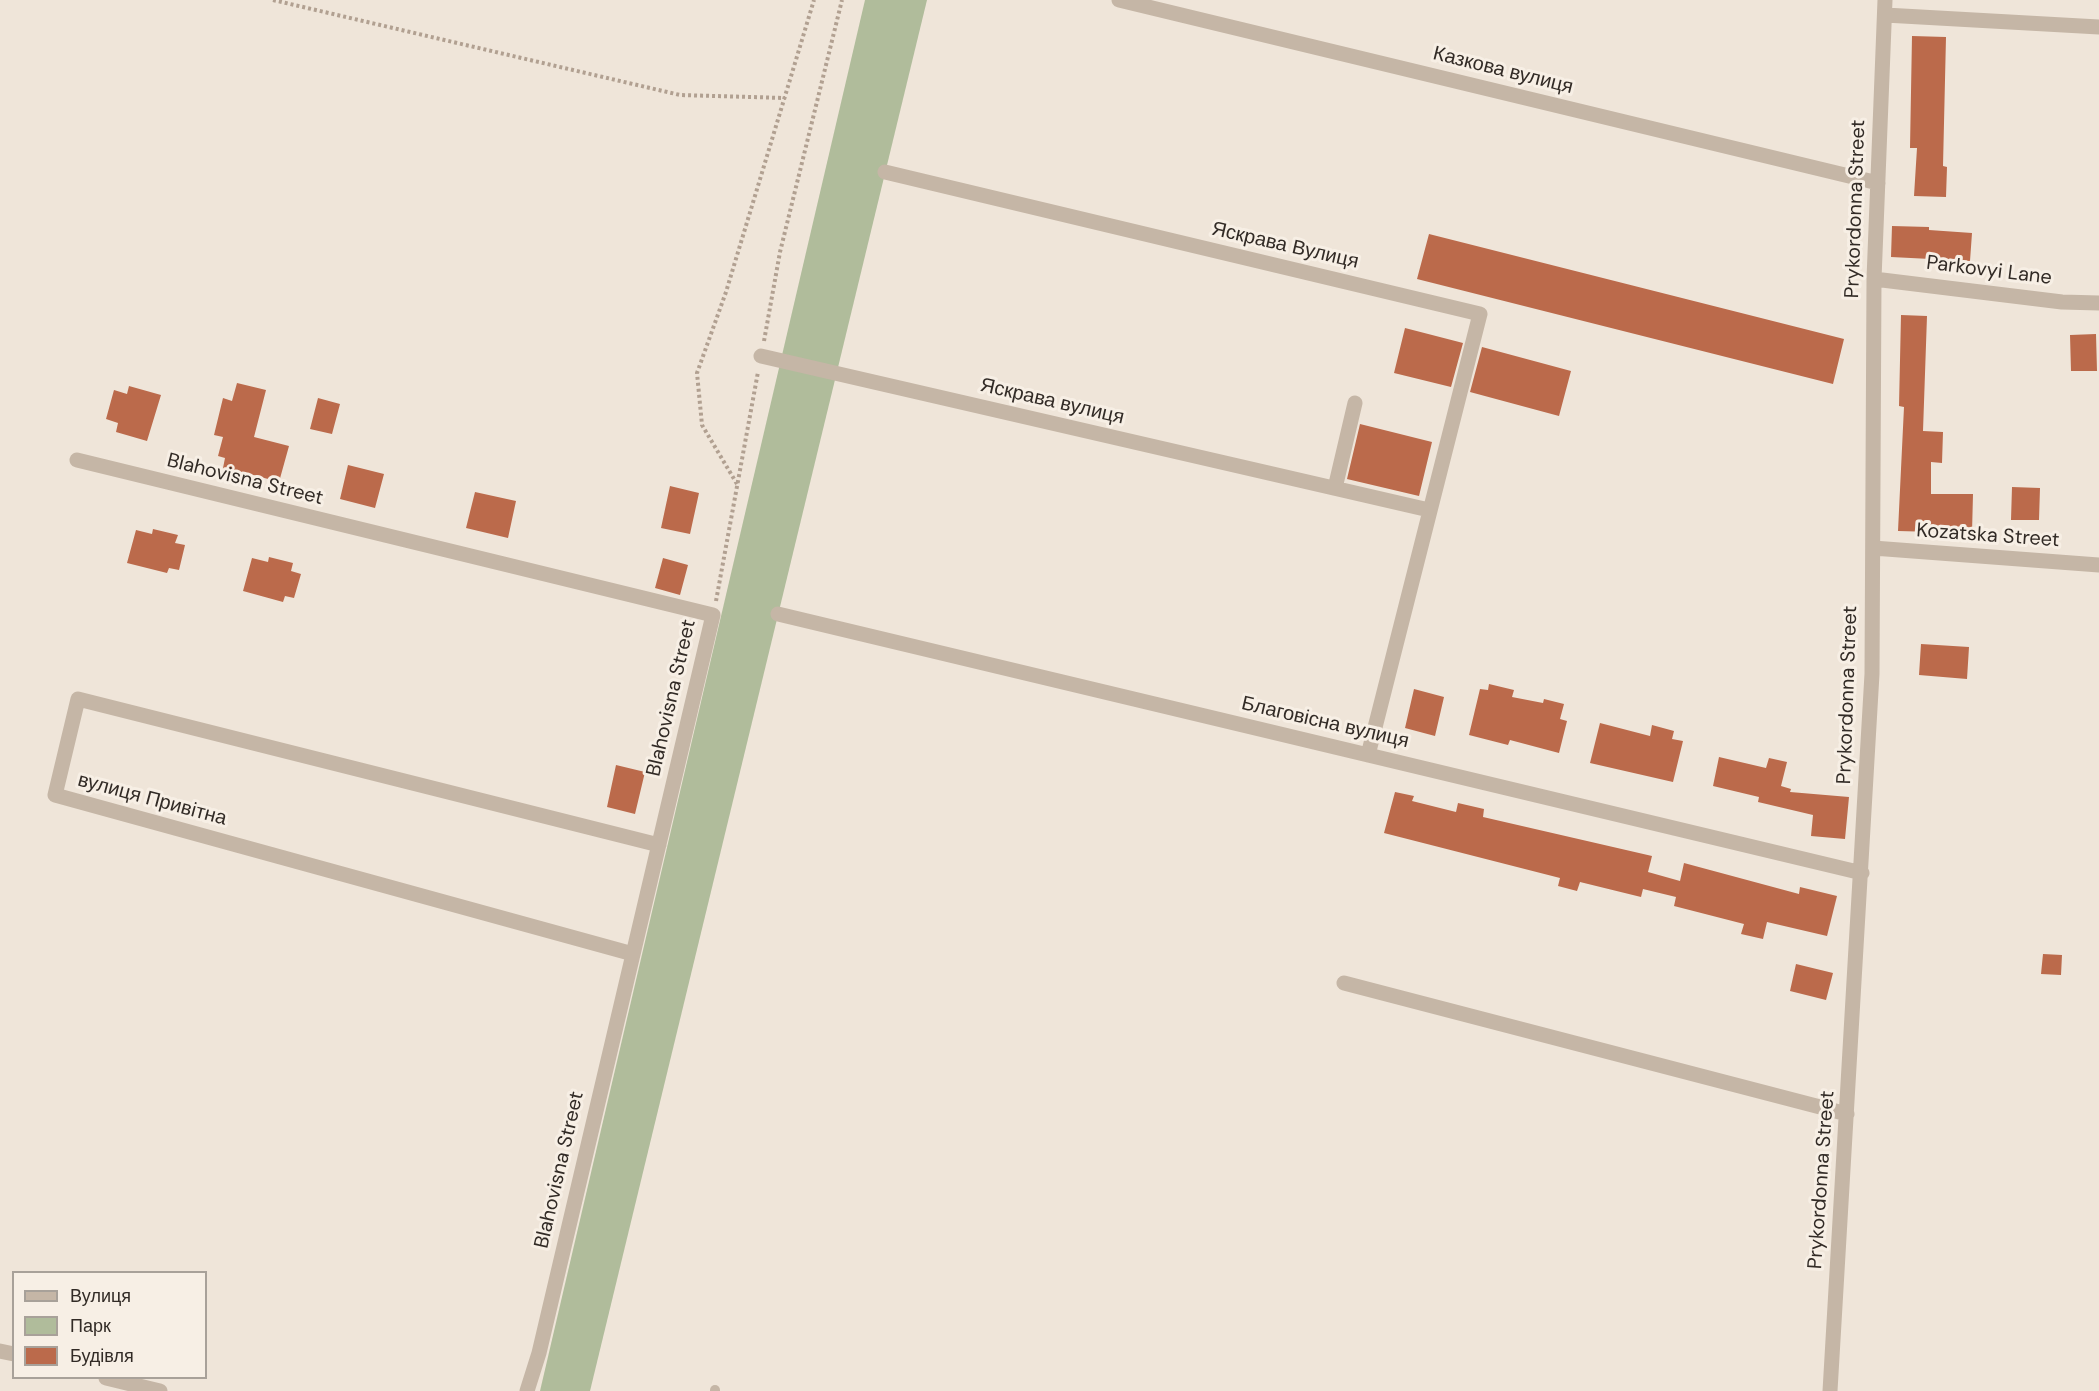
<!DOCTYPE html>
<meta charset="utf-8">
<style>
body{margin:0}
#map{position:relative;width:2099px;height:1391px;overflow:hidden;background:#efe5d9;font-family:"DM Sans",sans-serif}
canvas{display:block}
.legend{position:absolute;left:12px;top:1271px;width:195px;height:108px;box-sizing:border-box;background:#f7efe5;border:2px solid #a8a199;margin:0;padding:8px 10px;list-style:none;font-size:18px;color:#322b26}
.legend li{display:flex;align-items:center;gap:12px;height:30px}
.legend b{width:30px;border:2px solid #a8a199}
</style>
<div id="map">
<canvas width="2099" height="1391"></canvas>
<ul class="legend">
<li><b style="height:8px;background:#c5b6a6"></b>Вулиця</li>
<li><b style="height:16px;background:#b0bc9b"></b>Парк</li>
<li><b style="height:16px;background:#bb6a4b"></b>Будівля</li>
</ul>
</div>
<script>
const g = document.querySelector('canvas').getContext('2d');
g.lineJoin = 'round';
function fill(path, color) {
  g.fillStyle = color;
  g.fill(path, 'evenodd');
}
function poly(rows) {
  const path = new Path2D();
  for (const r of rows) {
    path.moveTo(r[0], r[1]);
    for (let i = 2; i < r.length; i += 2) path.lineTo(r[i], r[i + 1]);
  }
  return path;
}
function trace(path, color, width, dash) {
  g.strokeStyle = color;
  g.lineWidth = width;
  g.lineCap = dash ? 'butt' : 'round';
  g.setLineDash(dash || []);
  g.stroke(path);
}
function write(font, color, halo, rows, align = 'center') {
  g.font = font + ' "DM Sans",sans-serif';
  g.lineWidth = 6;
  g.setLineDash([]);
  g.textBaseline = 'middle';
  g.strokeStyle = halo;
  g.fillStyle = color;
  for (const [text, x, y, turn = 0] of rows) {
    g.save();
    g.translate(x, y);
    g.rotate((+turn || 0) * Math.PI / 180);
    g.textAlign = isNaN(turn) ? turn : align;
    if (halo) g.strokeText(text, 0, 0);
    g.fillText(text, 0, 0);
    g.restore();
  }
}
const green = poly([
 [865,0,927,0,590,1391,540,1391]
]);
const building = poly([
 [1912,36,1946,37,1943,166,1947,167,1946,197,1914,196,1917,148,1910,148],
 [1892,226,1929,227,1929,230,1972,233,1970,261,1891,257],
 [1429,234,1844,339,1833,384,1417,279],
 [1901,315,1927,316,1923,431,1943,432,1942,463,1931,462,1931,494,1973,494,1972,533,1898,531,1904,407,1899,406],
 [1405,328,1463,343,1451,387,1394,373],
 [2096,334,2097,371,2071,371,2070,335],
 [1482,347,1571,371,1559,416,1470,392],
 [237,383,266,390,254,437,289,446,279,482,246,473,244,478,222,473,225,458,218,456,223,437,214,435,223,398,232,401],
 [129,386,161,395,147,441,116,432,118,423,106,419,114,390,127,394],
 [318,398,340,404,332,434,310,429],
 [1360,424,1432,442,1419,496,1347,479],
 [348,465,384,474,375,508,340,499],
 [670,486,699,493,690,534,661,528],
 [2012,487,2040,488,2039,520,2011,520],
 [475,492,516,501,508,538,466,528],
 [153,529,178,535,175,543,185,545,179,570,169,568,167,573,127,563,136,530,152,534],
 [269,557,293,563,291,571,301,574,294,598,285,596,283,602,243,591,252,558,268,562],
 [663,558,688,565,680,595,655,588],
 [1921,644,1969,647,1967,679,1919,675],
 [1489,684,1514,690,1512,697,1543,703,1544,699,1564,704,1560,719,1567,721,1559,753,1510,740,1508,745,1469,735,1480,689,1488,690],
 [1414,689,1444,697,1435,736,1405,728],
 [1600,723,1650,736,1652,725,1674,731,1672,739,1683,741,1673,782,1590,763],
 [1719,757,1766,768,1769,758,1787,762,1781,786,1791,789,1790,792,1849,797,1845,839,1811,836,1813,815,1758,802,1759,797,1713,786],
 [616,765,645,772,635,814,607,807],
 [1395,792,1414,796,1412,801,1456,812,1458,803,1484,809,1483,817,1652,856,1648,872,1680,881,1684,863,1799,894,1800,887,1837,896,1827,936,1767,922,1763,939,1741,934,1744,924,1674,906,1676,897,1643,889,1641,897,1580,882,1577,891,1558,886,1560,878,1384,833],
 [2043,954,2062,955,2061,975,2041,974],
 [1796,964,1833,973,1826,1000,1790,991]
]);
const path = poly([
 [273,0,680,95,785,98],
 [764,341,780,252,842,0],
 [737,484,702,425,697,373,726,292,814,0],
 [716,601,758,372]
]);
const lane = poly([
 [715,1391,715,1390]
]);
const street = poly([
 [1119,0,1878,183],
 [1885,15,2099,27],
 [885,172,1480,314,1368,755],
 [1874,279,2062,302,2099,303],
 [761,356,1429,510],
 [77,460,713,615,539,1353,527,1391],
 [1335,488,1355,403],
 [1873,548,2099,565],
 [778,614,1862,873],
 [633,954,55,795,78,699,659,845],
 [1344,983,1847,1114],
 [0,1351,14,1354],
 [106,1378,160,1391],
 [1830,1391,1872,674,1874,279,1885,0]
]);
const streetNames = [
 ["Казкова вулиця",1503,71,14],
 ["Prykordonna Street",1856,209,-88],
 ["Яскрава Вулиця",1285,246,13],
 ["Parkovyi Lane",1989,271,7],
 ["Яскрава вулиця",1052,402,13],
 ["Blahovisna Street",245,480,14],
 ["Kozatska Street",1988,536,4],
 ["Prykordonna Street",1848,695,-88],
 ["Blahovisna Street",672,698,-77],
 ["Благовісна вулиця",1325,723,13],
 ["вулиця Привітна",152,800,15],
 ["Blahovisna Street",560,1170,-77],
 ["Prykordonna Street",1822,1180,-86]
];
fill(green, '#b0bc9b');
fill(building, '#bb6a4b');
trace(path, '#b1a091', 4, [3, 3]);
trace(lane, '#c5b6a6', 10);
trace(street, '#c5b6a6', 15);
write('20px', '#322b26', '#f7efe5', streetNames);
</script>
